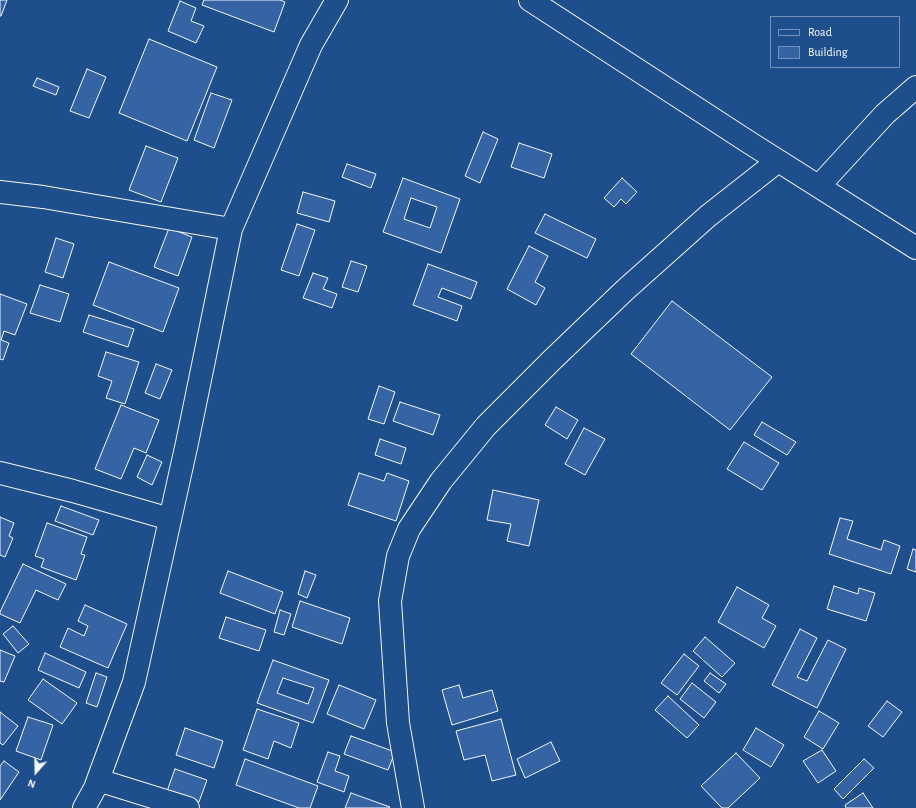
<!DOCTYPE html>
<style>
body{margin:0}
#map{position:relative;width:916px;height:808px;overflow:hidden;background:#1f4e8c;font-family:"Alegreya Sans",sans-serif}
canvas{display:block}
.legend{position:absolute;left:770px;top:16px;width:130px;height:52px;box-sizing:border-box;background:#1f4e8c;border:1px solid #7391ba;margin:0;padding:5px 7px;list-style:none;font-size:12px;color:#f2f6ff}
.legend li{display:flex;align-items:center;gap:8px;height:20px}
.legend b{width:20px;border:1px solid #7391ba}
.north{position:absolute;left:16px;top:752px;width:40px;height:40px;-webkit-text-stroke:3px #1f4e8c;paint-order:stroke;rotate:200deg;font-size:11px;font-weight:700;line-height:16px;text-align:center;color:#f2f6ff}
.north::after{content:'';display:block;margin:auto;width:14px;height:18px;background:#f2f6ff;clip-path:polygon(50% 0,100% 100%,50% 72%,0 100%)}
</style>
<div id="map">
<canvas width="916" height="808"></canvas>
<ul class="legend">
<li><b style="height:5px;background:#1f4e8c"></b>Road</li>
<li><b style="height:11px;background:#3563a3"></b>Building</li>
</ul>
<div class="north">N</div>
</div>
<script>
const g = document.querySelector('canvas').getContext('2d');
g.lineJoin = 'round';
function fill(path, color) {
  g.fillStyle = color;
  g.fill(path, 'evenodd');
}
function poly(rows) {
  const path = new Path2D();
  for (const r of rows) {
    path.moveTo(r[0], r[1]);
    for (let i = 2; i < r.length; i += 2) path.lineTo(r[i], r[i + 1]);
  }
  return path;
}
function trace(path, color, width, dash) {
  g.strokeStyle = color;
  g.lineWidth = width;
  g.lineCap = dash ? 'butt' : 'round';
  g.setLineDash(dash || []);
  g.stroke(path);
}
const building = poly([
 [0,0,7,0,1,16,0,16,0,0],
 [204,0,280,0,285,2,274,32,202,5,204,0],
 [180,1,196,8,191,21,204,26,196,43,168,31,180,1],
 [149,39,217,67,187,141,119,113,149,39],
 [87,69,106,77,89,118,70,111,87,69],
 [37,78,59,87,56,95,33,86,37,78],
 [211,93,232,100,214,148,194,140,211,93],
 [483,132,498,139,480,183,465,176,483,132],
 [519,143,552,154,544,178,511,167,519,143],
 [146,146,178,158,161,202,129,190,146,146],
 [347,164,376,174,371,188,342,177,347,164],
 [403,178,460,199,441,253,383,232,403,178],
 [411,198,437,207,430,228,404,219,411,198],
 [622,178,637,192,626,204,621,199,614,207,604,198,622,178],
 [303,192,335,201,329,222,297,213,303,192],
 [545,214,596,239,587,258,535,233,545,214],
 [297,224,315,230,299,276,281,270,297,224],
 [169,228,192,237,178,276,154,267,169,228],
 [56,238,74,244,63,278,45,272,56,238],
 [529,246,548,256,535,282,545,288,536,305,507,289,529,246],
 [351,261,367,266,358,292,342,287,351,261],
 [109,262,179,288,163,332,93,305,109,262],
 [428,264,477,282,471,299,442,288,438,297,462,306,457,321,413,305,428,264],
 [313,273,328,278,323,289,337,294,332,308,303,298,313,273],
 [40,285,69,294,60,322,30,313,40,285],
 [0,294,27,304,15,335,4,331,1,340,9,343,3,360,0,359,0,294],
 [672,301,772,377,730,430,631,354,672,301],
 [89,315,134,329,128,347,83,332,89,315],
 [106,352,139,362,125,404,106,398,112,381,98,376,106,352],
 [156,364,172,370,160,399,145,393,156,364],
 [379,386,395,392,384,424,368,419,379,386],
 [400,402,440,415,433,435,393,421,400,402],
 [121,405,159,420,146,453,134,448,121,479,95,469,121,405],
 [556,407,578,420,567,439,545,425,556,407],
 [762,422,796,442,787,455,754,435,762,422],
 [584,428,605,439,585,475,565,464,584,428],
 [380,439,406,448,401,464,375,455,380,439],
 [744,442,779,463,762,490,727,469,744,442],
 [147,455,162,462,152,485,137,477,147,455],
 [359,473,384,481,387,473,409,481,396,521,348,505,359,473],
 [493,490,539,500,529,546,507,541,511,524,487,520,493,490],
 [61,506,99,520,93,535,55,521,61,506],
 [0,517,14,523,9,536,13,538,5,557,0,555,0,517],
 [840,518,853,521,847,539,881,550,884,540,900,546,891,574,829,554,840,518],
 [47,523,87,537,81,554,85,555,76,580,41,567,44,559,35,556,47,523],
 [913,549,916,550,916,572,907,569,913,549],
 [23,564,66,584,58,600,36,590,20,623,0,614,0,612,23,564],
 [228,571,283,592,275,614,220,593,228,571],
 [305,571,316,575,307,598,298,594,305,571],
 [834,586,858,594,859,588,875,593,866,621,827,609,834,586],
 [737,587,769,605,762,618,776,626,764,648,718,622,737,587],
 [300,601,350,618,342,644,292,627,300,601],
 [85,605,127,624,108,668,60,647,68,628,84,636,88,626,78,621,85,605],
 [280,610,291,614,284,635,274,632,280,610],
 [226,617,266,630,259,651,219,638,226,617],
 [13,626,29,644,18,653,3,634,13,626],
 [800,629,817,638,797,677,807,681,828,640,846,649,817,708,772,685,800,629],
 [705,637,735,663,722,677,693,651,705,637],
 [0,650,15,656,4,682,0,681,0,650],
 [45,653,86,672,79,688,38,670,45,653],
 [684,654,699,666,677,695,661,683,684,654],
 [273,660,329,680,313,723,257,703,273,660],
 [283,678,314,688,308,704,277,693,283,678],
 [96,673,107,677,97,707,86,703,96,673],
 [710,673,726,684,719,693,704,681,710,673],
 [43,679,77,703,62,724,28,700,43,679],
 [692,683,716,702,704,718,680,699,692,683],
 [339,685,376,700,364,729,327,714,339,685],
 [459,685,463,698,492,690,498,711,452,725,442,690,459,685],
 [668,696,699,725,687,738,655,710,668,696],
 [887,701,902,712,883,737,868,726,887,701],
 [257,709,299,723,291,748,274,741,268,759,243,750,257,709],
 [819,711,839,723,823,749,804,737,819,711],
 [0,712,18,726,3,745,0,743,0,712],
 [28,717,53,725,41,760,16,751,28,717],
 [501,719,516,775,492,781,485,755,464,760,456,731,501,719],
 [185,728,223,741,214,768,176,755,185,728],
 [756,728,784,745,771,767,743,750,756,728],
 [351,736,395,752,388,770,344,754,351,736],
 [551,742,560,761,525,778,517,759,551,742],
 [822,750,836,771,818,783,803,761,822,750],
 [328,752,340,756,335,771,349,776,344,792,317,782,328,752],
 [736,753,760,778,728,808,722,808,701,786,736,753],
 [245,759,318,786,310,808,299,808,236,785,245,759],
 [864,759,874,768,843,799,834,789,864,759],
 [4,761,19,772,0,800,0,766,4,761],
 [175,769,207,780,199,802,167,791,175,769],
 [351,793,390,807,389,808,345,808,351,793],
 [863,793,873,808,846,808,845,805,863,793]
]);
const street = poly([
 [530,0,750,143,916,248],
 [819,186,885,114,916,87],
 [0,192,43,197,231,229],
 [0,473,73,491,170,519],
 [98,780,188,808],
 [84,808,95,788,134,682,187,443,231,229,311,45,337,0],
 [413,808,398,723,390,601,398,556,409,529,441,481,486,426,552,360,625,290,708,216,778,161]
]);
fill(building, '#3563a3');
trace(building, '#f2f6ff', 1);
trace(street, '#f2f6ff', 24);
trace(street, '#1f4e8c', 22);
</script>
